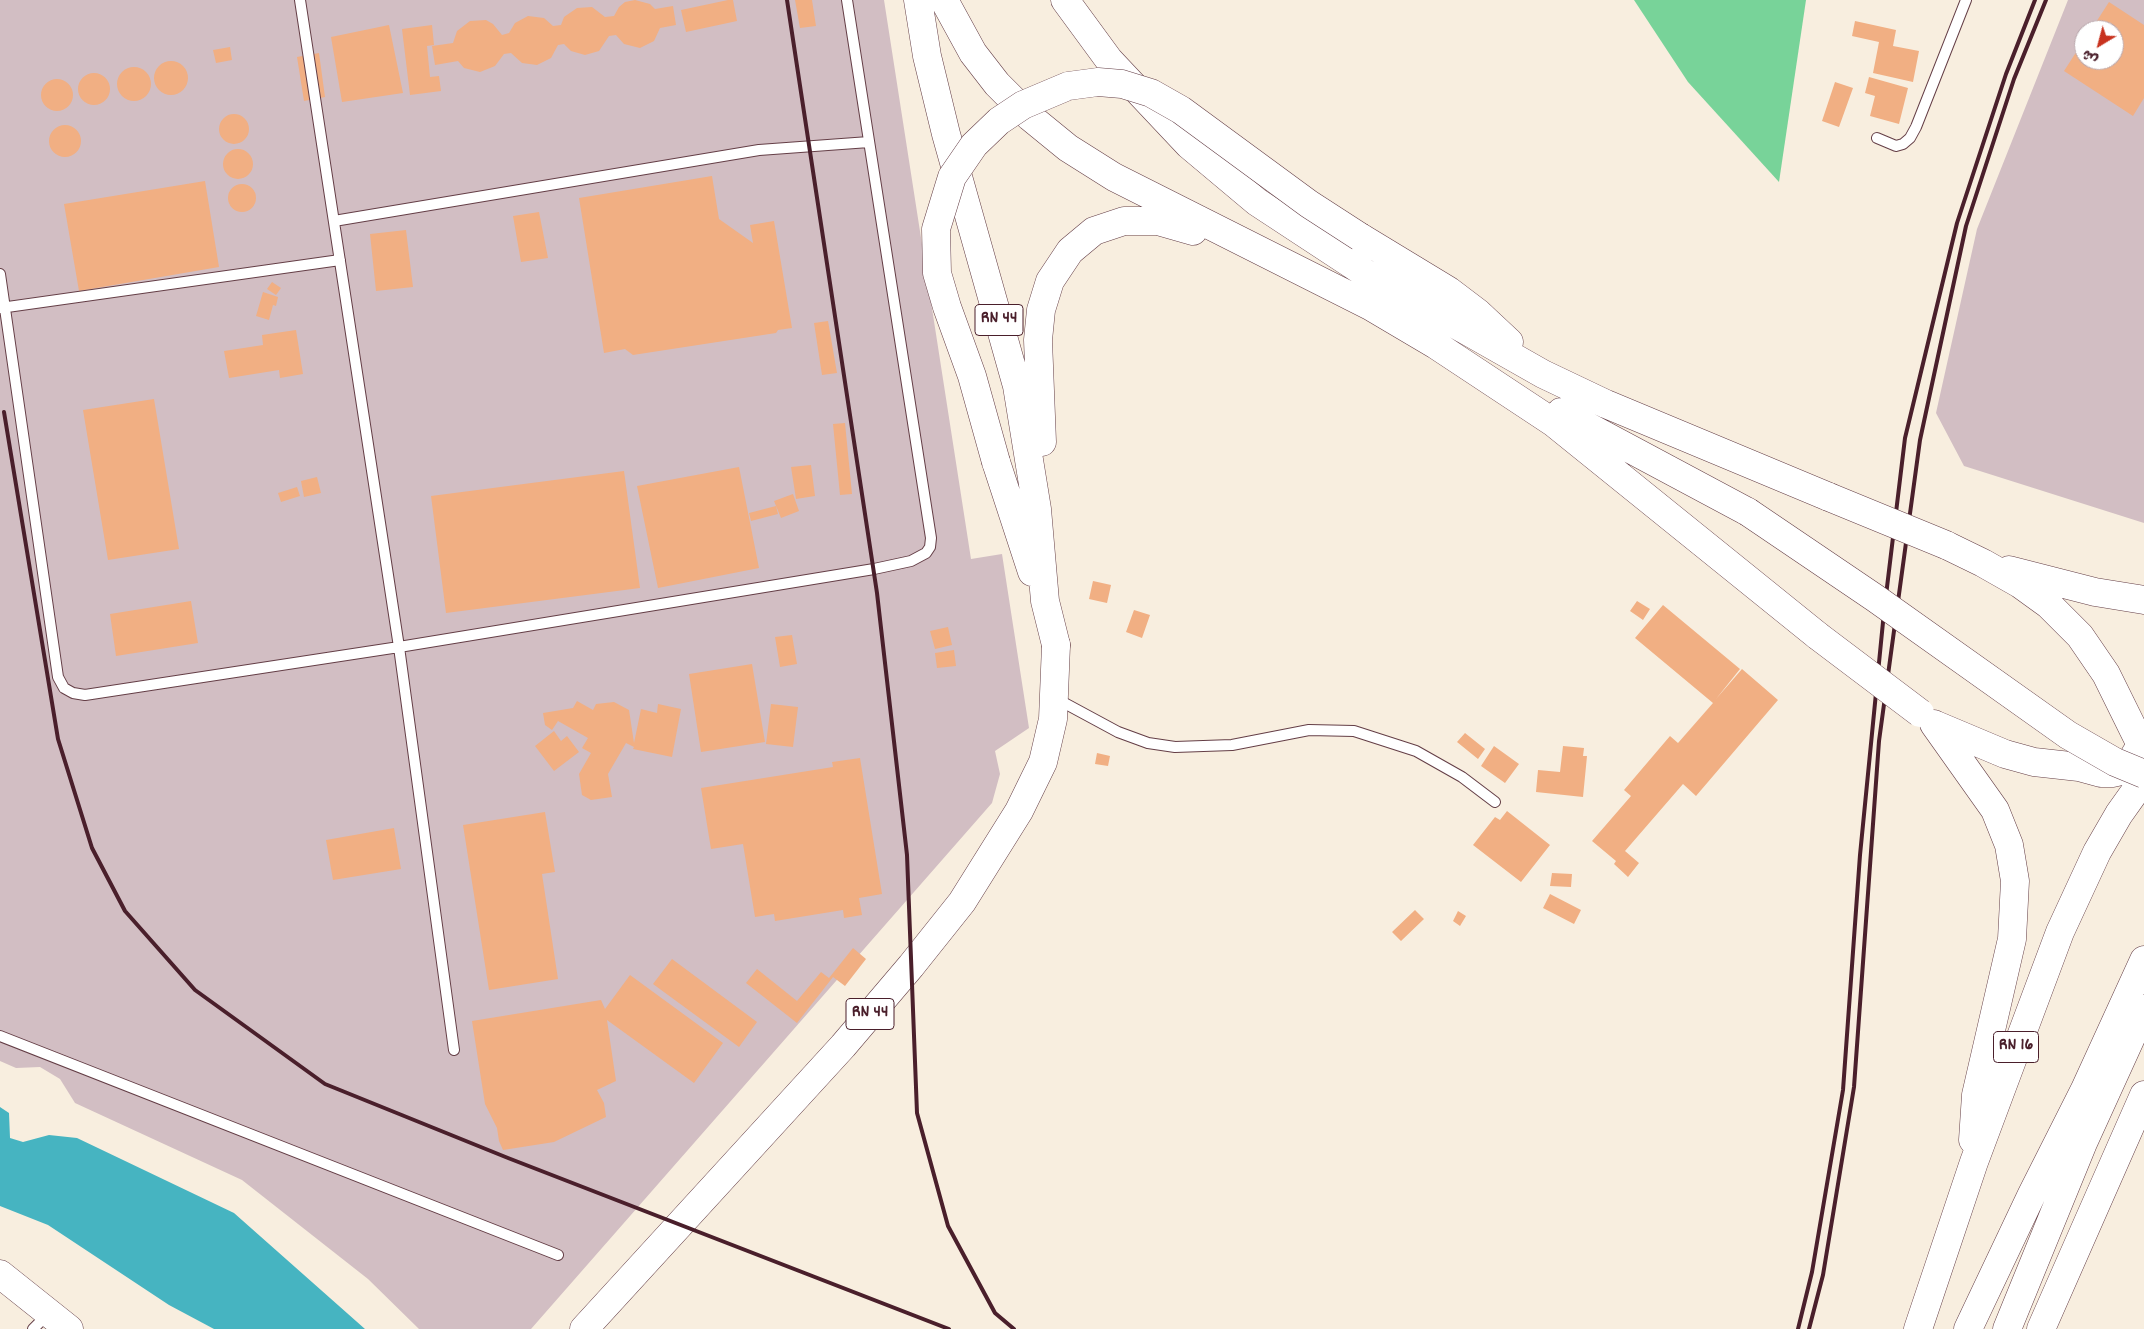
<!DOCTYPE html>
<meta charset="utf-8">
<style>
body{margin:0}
#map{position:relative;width:2144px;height:1329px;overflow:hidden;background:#f8eedf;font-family:Dekko,"Playpen Sans Arabic",sans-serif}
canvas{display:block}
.north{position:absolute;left:2074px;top:20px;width:50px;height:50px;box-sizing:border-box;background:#fff;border:1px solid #b7a5aa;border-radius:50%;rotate:217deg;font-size:14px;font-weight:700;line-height:20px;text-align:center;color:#4a1f2b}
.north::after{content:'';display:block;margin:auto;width:18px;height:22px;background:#c8321e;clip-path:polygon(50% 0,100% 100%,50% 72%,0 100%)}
</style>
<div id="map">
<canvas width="2144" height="1329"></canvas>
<div class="north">ش</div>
</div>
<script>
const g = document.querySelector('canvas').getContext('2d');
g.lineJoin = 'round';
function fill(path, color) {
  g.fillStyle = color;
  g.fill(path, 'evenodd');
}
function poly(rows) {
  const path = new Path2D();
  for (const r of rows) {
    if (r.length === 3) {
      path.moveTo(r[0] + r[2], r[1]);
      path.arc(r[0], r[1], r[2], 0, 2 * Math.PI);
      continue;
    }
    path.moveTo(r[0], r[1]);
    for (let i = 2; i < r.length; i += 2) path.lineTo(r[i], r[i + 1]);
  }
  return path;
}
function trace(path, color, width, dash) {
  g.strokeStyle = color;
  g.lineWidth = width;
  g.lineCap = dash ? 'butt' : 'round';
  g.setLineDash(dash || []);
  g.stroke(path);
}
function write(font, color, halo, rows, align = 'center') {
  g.font = font + ' Dekko,sans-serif';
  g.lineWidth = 4;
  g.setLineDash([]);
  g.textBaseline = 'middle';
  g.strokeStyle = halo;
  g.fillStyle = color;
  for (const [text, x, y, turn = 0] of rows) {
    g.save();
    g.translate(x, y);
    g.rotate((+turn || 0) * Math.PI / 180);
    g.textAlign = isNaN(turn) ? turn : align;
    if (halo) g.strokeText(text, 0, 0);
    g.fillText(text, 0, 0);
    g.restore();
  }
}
const industrial = poly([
 [0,0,884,0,971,559,1002,554,1029,728,995,751,1000,774,992,803,531,1329,419,1329,368,1279,242,1180,75,1103,60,1079,40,1067,16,1068,0,1061],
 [2068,0,2144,0,2144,523,1964,466,1936,413,1977,229],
 [2084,30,2114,30,2114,60,2084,60]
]);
const green = poly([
 [1634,0,1806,0,1779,182,1688,82]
]);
const water = poly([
 [0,1107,9,1113,10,1138,23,1142,49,1135,77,1138,234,1213,365,1329,214,1329,169,1305,48,1225,0,1206]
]);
const building = poly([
 [635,0,650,4,655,9,673,6,676,25,660,28,654,41,640,48,624,44,616,35,609,36,599,51,585,55,571,51,564,44,558,45,551,58,537,65,522,63,511,53,504,54,495,66,480,72,464,68,458,61,435,65,432,46,453,43,457,31,470,21,486,20,493,24,502,35,509,33,515,23,528,16,544,18,553,26,561,25,564,17,577,8,592,7,605,17,614,16,619,7,625,2],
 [728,0,733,0,737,21,686,32,681,10],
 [795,0,812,0,816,26,800,28],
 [2109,2,2144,25,2144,98,2133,116,2064,71,2084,40,2084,60,2114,60,2114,30,2091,30],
 [1855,21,1896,30,1893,46,1919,51,1913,82,1873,73,1879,42,1852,36],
 [389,25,403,93,342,102,331,37],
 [432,25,434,45,427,46,430,77,439,76,441,91,410,95,402,29],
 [230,47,232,60,216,63,213,50],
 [319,53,325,97,304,101,297,57],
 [171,78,17],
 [134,84,17],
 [94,89,16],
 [1869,77,1908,88,1899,124,1870,116,1875,96,1865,93],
 [57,95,16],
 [1835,82,1853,88,1839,127,1822,121],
 [234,129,15],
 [65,141,16],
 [238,164,15],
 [712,176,719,219,753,243,750,225,774,221,792,328,778,330,776,333,633,355,625,349,604,353,579,198],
 [205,181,219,267,79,291,64,204],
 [242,198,14],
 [539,212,548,258,521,262,513,216],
 [406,230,413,287,376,291,370,234],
 [272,282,281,288,276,295,267,289],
 [263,292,278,297,276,306,273,305,269,320,256,316],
 [828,321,837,373,822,375,814,323],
 [296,330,303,374,280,378,279,370,229,378,224,351,263,345,262,335],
 [154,399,179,549,108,560,83,410],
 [845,423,852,494,840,495,833,424],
 [811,465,815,496,796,499,791,467],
 [739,467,759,568,658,588,637,486],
 [624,471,640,588,446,613,431,496],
 [317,477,321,493,304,497,301,481],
 [297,487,300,496,281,502,278,493],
 [793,494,799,511,781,518,774,501],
 [776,506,778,514,751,521,749,513],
 [1093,581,1111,585,1107,603,1089,599],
 [191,601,198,643,116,656,110,614],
 [1637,601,1650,609,1643,620,1630,611],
 [1663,605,1740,669,1716,699,1742,669,1778,700,1696,796,1683,784,1625,851,1639,863,1628,877,1614,864,1616,861,1592,841,1631,796,1624,790,1670,736,1678,743,1713,703,1635,638],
 [1134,610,1150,615,1142,638,1126,632],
 [948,627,952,645,935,649,930,631],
 [792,635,797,664,780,667,775,637],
 [954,650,956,666,937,668,935,653],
 [752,664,765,742,701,752,689,674],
 [577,701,593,710,596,704,614,702,629,710,634,743,641,709,657,713,658,704,681,709,672,757,633,749,634,747,626,743,608,774,612,797,591,800,582,795,579,774,591,753,582,748,588,738,558,721,552,730,545,725,543,713,573,708],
 [771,704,798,707,793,747,766,744],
 [554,731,561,741,567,736,579,752,554,771,535,746],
 [1465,733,1485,749,1478,759,1457,742],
 [1494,746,1519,764,1505,783,1481,766],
 [1563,746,1584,748,1583,756,1587,756,1583,797,1536,792,1538,770,1560,772],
 [1097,753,1110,756,1108,766,1095,764],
 [860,758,882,894,859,898,862,915,844,918,843,910,775,921,774,914,755,917,743,844,711,849,701,788,833,767,832,762],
 [1507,811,1550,845,1521,882,1473,845,1495,817,1500,820],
 [545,812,555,872,542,874,558,979,489,990,463,825],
 [394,828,401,869,333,880,326,840],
 [1552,873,1572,874,1571,887,1550,886],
 [1550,894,1581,910,1574,924,1543,908],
 [1415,910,1424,919,1401,941,1392,932],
 [1458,911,1466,916,1460,926,1453,921],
 [853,948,866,959,845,986,833,977,797,1023,746,983,757,969,797,1001,821,972,829,978],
 [672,959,757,1022,739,1047,653,984],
 [630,975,723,1043,694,1083,607,1020,616,1081,597,1090,604,1103,606,1117,554,1142,503,1150,499,1141,497,1128,485,1104,472,1021,601,1000,605,1009]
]);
const lane = poly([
 [300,0,399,647,454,1050],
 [1877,138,1896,146,1903,144,1910,138,1916,127,1966,0],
 [334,221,759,150,869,142],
 [0,274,58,677,64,688,73,693,85,695,399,647,874,569,911,561,926,553,930,547,931,538,847,0],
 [0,308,340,260],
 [1055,698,1118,732,1148,743,1175,747,1232,745,1309,730,1354,731,1416,751,1462,777,1495,802],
 [0,1036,558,1255],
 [33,1329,49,1313]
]);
const secondary = poly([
 [0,1274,69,1329]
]);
const primary = poly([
 [584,1329,843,1046,911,966,962,902,1019,811,1043,762,1053,719,1056,645]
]);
const highway = poly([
 [918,0,927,56,946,134,1017,386,1037,509,1045,601,1056,645],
 [944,0,973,53,997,84,1030,117,1068,148,1114,177,1370,306,1436,345,1554,423,1818,636],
 [1065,0,1109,60,1189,145,1257,202,1365,273,1543,374,1606,404,1829,497],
 [1360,237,1449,291,1478,313,1509,342],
 [1561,412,1748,512],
 [1042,442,1038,340,1041,310,1050,281,1070,251,1094,231,1124,221,1158,221,1193,231],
 [996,462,1032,572],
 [1946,545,1983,563,2020,584,2049,605,2080,636,2106,674,2144,751],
 [2009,570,2095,592,2144,600],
 [1934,724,1995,810,2009,845,2015,881,2012,939,1976,1095,1973,1140],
 [1936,725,2005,754,2034,762,2079,767,2101,773,2112,773,2121,771,2129,765,2136,753],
 [1918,1329,1974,1162,2060,932,2097,852,2119,814,2144,779],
 [1968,1329,2032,1194,2085,1089,2144,960],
 [2007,1329,2083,1143,2144,1009],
 [2041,1329,2144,1095]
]);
const rail = poly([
 [787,0,877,593,907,855,917,1113,948,1226,995,1313,1014,1329],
 [4,412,58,739,92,848,125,911,195,990,325,1084,508,1158,949,1329],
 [1798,1329,1812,1272,1843,1090,1860,855,1884,612,1905,438,1957,223,2006,74,2035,0],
 [1809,1329,1823,1275,1854,1087,1879,741,1920,440,1966,226,2014,79,2046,0]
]);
const highwayBridge = poly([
 [996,462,972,376,947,307,937,273,936,229,952,177,974,145,999,121,1023,105,1068,86,1098,82,1122,84,1151,93,1181,110,1309,204,1360,237],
 [1829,497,1946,545],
 [1748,512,1875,598,2068,735,2115,762,2144,774],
 [1818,636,1920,713]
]);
const shields = [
 [999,320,48],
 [870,1014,48],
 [2016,1047,45]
];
const shieldNames = [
 ["RN 44",999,320],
 ["RN 44",870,1014],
 ["RN 16",2016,1047]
];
fill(industrial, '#d2bec3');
fill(green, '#78d399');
fill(water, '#46b4c1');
fill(building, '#f1af83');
trace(lane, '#643e46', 12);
trace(secondary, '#643e46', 29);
trace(primary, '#643e46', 29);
trace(highway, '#643e46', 29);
trace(lane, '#fff', 10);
trace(secondary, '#fff', 28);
trace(primary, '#fff', 28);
trace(highway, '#fff', 28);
trace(rail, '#4a1f2b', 4);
trace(highwayBridge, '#643e46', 29, []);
trace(highwayBridge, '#fff', 28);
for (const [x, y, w] of shields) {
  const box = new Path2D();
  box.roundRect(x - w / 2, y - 15.5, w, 31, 4);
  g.fillStyle = '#fff';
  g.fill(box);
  trace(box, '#4a1f2b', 1);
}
write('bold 18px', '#4a1f2b', null, shieldNames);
</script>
